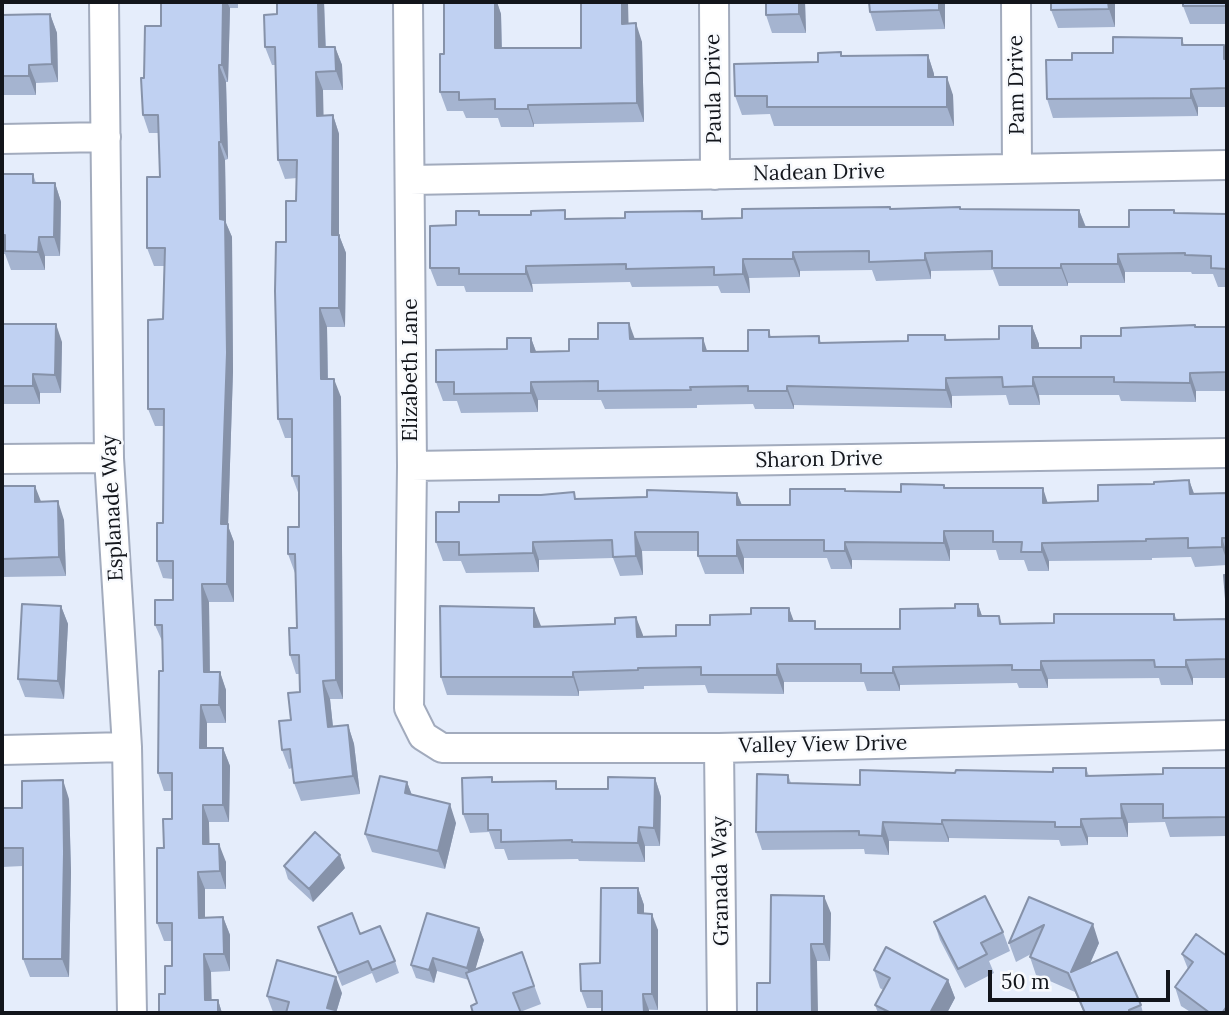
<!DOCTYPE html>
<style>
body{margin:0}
#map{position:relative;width:1229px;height:1015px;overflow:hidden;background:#e5edfb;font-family:Lora,serif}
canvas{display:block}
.frame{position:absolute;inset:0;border:4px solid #12151b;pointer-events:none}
.scale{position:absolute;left:988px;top:970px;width:182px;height:32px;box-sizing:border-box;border:4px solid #12151b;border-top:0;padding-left:9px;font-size:21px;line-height:24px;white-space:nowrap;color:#12151b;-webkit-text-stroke:5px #f8fafd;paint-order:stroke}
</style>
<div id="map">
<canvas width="1229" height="1015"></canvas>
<div class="frame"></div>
<div class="scale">50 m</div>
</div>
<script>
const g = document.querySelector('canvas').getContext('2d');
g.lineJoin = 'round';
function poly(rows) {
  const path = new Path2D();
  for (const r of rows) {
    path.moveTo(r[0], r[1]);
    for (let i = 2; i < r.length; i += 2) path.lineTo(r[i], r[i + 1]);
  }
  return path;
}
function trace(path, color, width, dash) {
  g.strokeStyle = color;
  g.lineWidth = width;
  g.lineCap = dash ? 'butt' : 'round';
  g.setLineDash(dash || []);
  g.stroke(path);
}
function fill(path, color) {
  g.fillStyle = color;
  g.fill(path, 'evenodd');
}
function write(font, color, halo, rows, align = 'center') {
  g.font = font + ' Lora,serif';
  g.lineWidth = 5;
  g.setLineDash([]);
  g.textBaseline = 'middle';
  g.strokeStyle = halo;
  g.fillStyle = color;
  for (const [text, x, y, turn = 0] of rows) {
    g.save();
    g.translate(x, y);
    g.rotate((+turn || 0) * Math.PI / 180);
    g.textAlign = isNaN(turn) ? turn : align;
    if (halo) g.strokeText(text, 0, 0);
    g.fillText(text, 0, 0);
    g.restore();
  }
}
const minor = poly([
 [104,2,109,458,127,747,132,1013],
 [408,2,412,466,409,708,423,736,442,748,719,748,1227,735],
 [714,2,715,175],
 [1016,2,1017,168],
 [2,139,106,137],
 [410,180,1227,165],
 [2,459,109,458],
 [412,466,1227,453],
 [719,748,722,1013],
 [2,750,127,747]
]);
const wall = poly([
 [161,2,238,2,238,8,230,8,228,82,226,82,228,159,225,160,226,223,232,237,233,371,228,526,234,542,234,602,209,602,210,672,220,672,226,690,226,723,207,723,207,748,223,748,230,766,229,822,209,822,209,844,226,862,226,889,205,889,205,918,223,917,230,935,230,971,211,972,211,1000,218,1000,222,1013,159,1013,165,994,172,966,172,941,164,941,157,923,164,848,172,819,172,791,164,791,158,773,163,671,163,643,155,625,173,600,173,579,163,578,157,561,163,523,164,426,155,426,148,409,163,319,164,266,154,266,147,248,160,177,158,133,149,133,143,115,144,78,161,26],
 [277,2,324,2,326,47,335,47,342,65,343,90,323,90,323,116,333,115,339,134,339,235,346,253,345,327,327,327,328,379,341,397,343,699,330,699,333,727,348,725,354,744,360,794,301,801,294,783,292,768,289,769,282,750,300,692,299,674,296,674,290,655,297,628,295,573,288,554,299,527,299,495,292,476,292,438,285,438,278,419,286,242,296,201,297,178,285,179,278,160,276,65,272,65,265,47,277,14],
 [444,2,497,2,501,14,502,48,581,48,581,2,628,2,628,24,642,42,644,122,534,124,534,127,501,127,498,118,466,118,463,111,447,111,440,92,444,54],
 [805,2,806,33,772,33,766,15],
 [945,2,945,29,876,31,870,12],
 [1051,2,1114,2,1115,27,1058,28,1051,10],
 [1227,2,1227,24,1190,24,1183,6],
 [50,14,57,33,58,82,36,83,36,95,2,95,2,15],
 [1182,38,1184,45,1224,45,1227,53,1227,107,1198,107,1198,116,1053,118,1047,99,1072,60,1113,53],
 [928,55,934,74,934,77,953,95,954,126,774,126,770,114,742,115,735,96,818,62,842,56],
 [2,174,33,174,36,183,55,183,61,202,60,256,45,256,45,270,11,270,5,254,2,254],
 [890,209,1079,210,1086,227,1129,227,1174,210,1176,213,1227,214,1227,287,1218,287,1213,274,1192,274,1191,272,1125,272,1125,283,1068,283,1068,286,999,286,993,270,931,271,931,279,876,281,872,270,800,271,800,277,749,278,750,293,721,293,718,286,632,287,630,282,532,284,533,292,466,292,464,286,437,286,430,268,456,225,480,215,568,219,742,218],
 [2,324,62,342,61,393,40,393,40,404,2,404],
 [1032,326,1039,344,1039,348,1081,348,1121,336,1196,327,1227,327,1227,391,1196,391,1196,402,1121,401,1119,395,1039,395,1040,405,1009,405,1006,395,952,396,952,408,794,405,794,409,755,409,753,404,697,405,697,408,605,409,601,400,538,400,538,412,461,413,457,401,443,401,436,382,531,338,536,352,569,351,635,339,707,351,748,351,769,330,771,337,819,336,821,343,908,341,945,335,947,340,999,339],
 [1189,480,1194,494,1227,493,1227,565,1195,567,1191,557,1152,558,1152,560,1049,561,1049,571,1028,571,1024,560,999,560,996,550,950,550,950,561,852,560,852,569,831,569,827,558,744,558,744,574,705,574,698,556,698,551,642,551,643,575,620,576,613,558,539,560,539,572,466,573,461,561,443,561,436,542,459,512,499,502,737,493,742,505,790,505,846,491,901,492,944,485,945,488,1048,502,1098,501,1154,484],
 [2,486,41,502,64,520,66,576,2,577],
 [978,604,982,616,999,616,1002,624,1054,623,1174,614,1177,620,1227,619,1227,678,1193,678,1193,685,1161,685,1159,678,1048,679,1048,688,1019,688,1017,683,900,685,900,691,867,691,864,682,784,682,784,694,708,693,705,685,644,686,644,689,579,691,579,696,447,695,441,677,541,626,643,635,643,636,676,636,710,625,751,614,789,608,793,621,818,629,900,629,955,608],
 [61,606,68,624,64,699,25,697,18,679],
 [1086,768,1089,776,1163,774,1226,768,1227,771,1227,836,1170,837,1165,822,1128,823,1128,837,1088,837,1088,845,1061,846,1059,840,949,838,949,842,889,841,889,855,865,854,864,849,762,850,756,832,788,775,791,783,860,785,955,773,1053,772],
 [655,778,661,797,660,846,645,846,645,862,579,861,578,859,508,860,504,849,495,849,489,832,470,833,463,814,494,782,559,789,608,789],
 [407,782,412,795,456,823,445,869,372,852,365,834],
 [69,799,71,872,69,977,30,977,23,959,23,866,2,867,2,808,22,808],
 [284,866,345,868,313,902,288,879],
 [638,888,644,905,644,913,658,930,658,1010,602,1008,587,1008,581,991,600,963],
 [1029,897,1099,943,1090,964,1141,1005,1143,1013,1084,1013,1075,992,1036,975,1030,957,1031,954,1016,962,1009,943],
 [831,913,830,961,817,961,770,983],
 [934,922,1003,932,1010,951,989,961,994,973,965,988,940,940],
 [318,927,360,934,395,961,399,973,376,983,372,973,342,986],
 [479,928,484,940,475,969,522,952,541,1004,520,1012,477,1003,469,980,437,971,434,983,416,978,411,965],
 [1182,954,1227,956,1227,1013,1192,1013,1181,1006,1175,987,1188,969],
 [874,970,948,980,955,998,947,1013,878,1013,875,1005,883,990,880,988],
 [342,993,336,1013,276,1013,273,1012,267,996]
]);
const shadedWall = poly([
 [223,2,227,2,230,8,228,82,222,65],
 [318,2,324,2,326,66,319,47],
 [495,2,497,2,501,14,502,66,495,48],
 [622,2,628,2,629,42,622,24],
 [799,2,805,2,806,33,799,14],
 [939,2,945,2,945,29,939,10],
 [1108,2,1114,2,1115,4,1115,27,1109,9],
 [50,14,57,33,58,82,52,64],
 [636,23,642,42,644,122,637,103],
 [1224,45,1227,53,1227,68,1224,59],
 [335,47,342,65,343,90,336,71],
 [928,55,934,74,935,96,928,77],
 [29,65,36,83,36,95,29,76],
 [219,65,226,82,228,159,221,142],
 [316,72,323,90,324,134,317,116],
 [947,77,953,95,954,126,947,107],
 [1191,89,1198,107,1198,116,1191,98],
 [528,105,534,124,534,127,528,109],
 [333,115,339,134,339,235,346,253,345,327,339,308,332,235],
 [219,142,225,160,226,223,232,237,233,371,228,526,234,542,234,602,227,584,221,524],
 [55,183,61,202,60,256,54,237],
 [1079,210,1086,228,1079,227],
 [39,237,45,256,45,270,38,252],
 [793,252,800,271,800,277,793,259],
 [925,253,931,271,931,279,925,260],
 [1118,254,1125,272,1125,283,1118,264],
 [743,259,749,278,750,293,743,274],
 [1061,264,1068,283,1068,286,1061,268],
 [526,266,532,284,533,292,526,274],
 [320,308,327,327,328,397,321,379],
 [629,323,636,342,630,339],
 [56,324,62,342,61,393,55,375],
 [1032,326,1039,344,1039,367,1032,348],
 [531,338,538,357,531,352],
 [703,338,709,357,703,351],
 [1190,373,1196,391,1196,402,1190,383],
 [33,374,40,393,40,404,33,386],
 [1033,377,1039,395,1040,405,1033,386],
 [946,378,952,396,952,408,946,390],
 [334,379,341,397,343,699,336,680],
 [531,382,538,400,538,412,531,393],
 [787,386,794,405,794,409,787,391],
 [1189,480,1196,499,1190,494],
 [35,486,42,504,35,502],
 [1043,488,1049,507,1043,503],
 [737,493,744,511,737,505],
 [58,501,64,520,66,576,59,557],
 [944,531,950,550,950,561,944,543],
 [635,532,642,551,643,575,636,556],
 [1222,538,1227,554,1227,561,1222,547],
 [737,540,744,558,744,574,737,556],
 [533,542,539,560,539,572,533,553],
 [845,542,852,560,852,569,845,551],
 [1042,543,1049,561,1049,571,1042,552],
 [202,584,209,602,210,690,204,672],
 [978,604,984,622,978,616],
 [61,606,68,624,64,699,58,681],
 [534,608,541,626,534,627],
 [789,608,796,627,789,621],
 [636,617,643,635,643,655,637,637],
 [1186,660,1193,678,1193,685,1186,667],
 [1041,661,1048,679,1048,688,1041,670],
 [777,664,784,682,784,694,777,675],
 [893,667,900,685,900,691,893,673],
 [220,672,226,690,226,723,219,705],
 [573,672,579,691,579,696,573,677],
 [323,681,330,699,335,746,328,727],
 [201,705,207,723,207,766,200,748],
 [348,725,354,744,360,794,353,776],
 [223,748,230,766,229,822,223,805],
 [655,778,661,797,660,846,654,828],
 [63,780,69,799,71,872,69,977,62,959],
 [407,782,414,801,405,793],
 [450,804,456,823,445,869,438,851],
 [1121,804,1128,823,1128,837,1122,818],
 [203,805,209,822,210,862,203,844],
 [1081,819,1088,837,1088,845,1081,827],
 [942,820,949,838,949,842,942,824],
 [883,822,889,841,889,855,882,836],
 [639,827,645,846,645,862,638,843],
 [219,844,226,862,226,889,220,871],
 [340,855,345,868,313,902,309,889],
 [198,872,205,889,205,936,199,918],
 [638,888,644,905,644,930,638,913],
 [824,896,831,913,830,961,824,944],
 [652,914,658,930,658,1010,652,994],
 [223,917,230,935,230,971,224,954],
 [1093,924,1099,943,1078,990,1071,972],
 [479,928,484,940,472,981,467,968],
 [811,944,817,961,818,1013,812,1013],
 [204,954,211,972,212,1013,205,1000],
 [433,958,437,971,434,983,429,970],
 [336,977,342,993,336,1013,329,1013,327,1008],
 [948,980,955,998,947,1013,930,1013],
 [643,994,649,1010,649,1013,644,1013],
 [218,1000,222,1013,218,1013],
 [1227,1006,1227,1013,1222,1013]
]);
const building = poly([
 [161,2,223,2,222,65,219,65,221,142,219,142,220,219,225,220,227,353,221,524,228,524,227,584,202,584,204,672,220,672,219,705,201,705,200,748,223,748,223,805,203,805,203,844,219,844,220,871,198,872,199,918,223,917,224,954,204,954,205,1000,218,1000,218,1013,159,1013,159,994,165,994,165,966,172,966,172,923,157,923,157,848,164,848,163,819,172,819,172,773,158,773,159,671,163,671,162,625,155,625,155,600,173,600,173,561,157,561,157,523,163,523,164,409,148,409,148,320,163,319,165,248,147,248,147,177,160,177,158,115,143,115,141,78,144,78,145,26,161,26,161,2],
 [277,2,318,2,319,47,335,47,336,71,316,72,317,116,333,115,332,235,339,235,339,308,320,308,321,379,334,379,336,680,323,681,328,727,348,725,353,776,294,783,290,749,282,750,279,721,291,720,288,693,300,692,299,655,290,655,289,628,297,628,295,554,288,554,288,527,299,527,299,476,292,476,292,419,278,419,275,291,276,242,286,242,286,201,296,201,297,160,278,160,275,47,265,47,264,15,277,14,277,2],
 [444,2,495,2,495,48,581,48,581,2,622,2,622,24,636,23,637,103,528,105,528,109,495,109,495,99,459,100,459,92,440,92,440,54,444,54,444,2],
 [766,2,799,2,799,14,766,15,766,2],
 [869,2,939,2,939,10,870,12,869,2],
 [1051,2,1108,2,1109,9,1051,10,1051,2],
 [1183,2,1227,2,1227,6,1183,6,1183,2],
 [50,14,52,64,29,65,29,76,2,76,2,15,50,14],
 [1113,37,1182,38,1182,45,1224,45,1224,59,1227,59,1227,88,1191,89,1191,98,1047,99,1046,60,1072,60,1072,53,1113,53,1113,37],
 [841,52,841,56,928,55,928,77,947,77,947,107,767,107,767,96,735,96,734,64,818,62,818,53,841,52],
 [2,174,33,174,33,183,55,183,54,237,39,237,38,252,5,251,5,235,2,235,2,174],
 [890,207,890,209,960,207,960,209,1079,210,1079,227,1129,227,1129,210,1174,210,1174,213,1227,214,1227,269,1211,268,1211,256,1185,255,1185,253,1118,254,1118,264,1061,264,1061,268,992,268,992,251,925,253,925,260,869,262,869,251,793,252,793,259,743,259,743,274,714,275,714,267,626,269,626,264,526,266,526,274,459,274,459,268,430,268,430,226,456,225,456,211,479,211,479,215,531,215,531,211,565,210,565,219,625,218,625,212,702,211,702,219,742,218,742,209,890,207],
 [598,323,629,323,630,339,703,338,703,351,748,351,748,330,769,330,769,337,819,336,819,343,908,341,908,335,945,335,945,340,999,339,999,326,1032,326,1032,348,1081,348,1081,336,1121,336,1121,328,1195,325,1195,327,1227,327,1227,372,1190,373,1190,383,1114,382,1114,377,1033,377,1033,386,1003,387,1002,377,946,378,946,390,787,386,787,391,748,391,748,386,690,387,691,390,598,391,598,381,531,382,531,393,454,394,454,382,436,382,436,350,507,349,507,338,531,338,531,352,569,351,569,339,598,339,598,323],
 [2,324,56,324,55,375,33,374,33,386,2,386,2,324],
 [1189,480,1190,494,1227,493,1227,538,1222,538,1222,547,1188,548,1188,538,1146,539,1146,541,1042,543,1042,552,1021,552,1022,542,993,542,993,531,944,531,944,543,845,542,845,551,824,551,824,540,737,540,737,556,698,556,698,532,635,532,636,556,613,557,612,540,533,542,533,553,459,555,459,542,436,542,436,512,459,512,459,502,499,502,499,495,541,495,574,492,575,499,647,497,647,490,737,493,737,505,790,505,790,489,845,489,845,491,901,492,901,484,944,485,944,488,1043,488,1043,503,1098,501,1098,485,1154,484,1154,482,1189,480],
 [2,486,35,486,35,502,58,501,59,557,2,559,2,486],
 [1224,575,1227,575,1227,611,1224,575],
 [22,604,61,606,58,681,18,679,22,604],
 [955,604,978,604,978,616,999,616,1000,624,1054,623,1054,614,1174,614,1174,620,1227,619,1227,659,1186,660,1186,667,1155,667,1154,660,1041,661,1041,670,1012,670,1012,665,945,666,893,667,893,673,861,673,861,664,777,664,777,675,701,675,701,667,638,668,638,670,573,672,573,677,441,677,440,606,534,608,534,627,615,624,615,618,636,617,637,637,676,636,676,625,710,625,710,615,751,614,751,608,789,608,789,621,815,621,815,629,900,629,900,609,955,608,955,604],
 [1053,768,1086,768,1086,776,1163,774,1163,768,1226,768,1227,817,1163,818,1163,804,1121,804,1122,818,1081,819,1081,827,1055,827,1055,822,942,820,942,824,883,822,882,836,859,835,859,831,756,832,757,774,788,775,788,783,860,785,860,770,955,773,956,770,1053,772,1053,768],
 [380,776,407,782,405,793,450,804,438,851,365,834,380,776],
 [492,777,492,782,556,781,556,789,608,789,608,777,655,778,654,828,639,827,638,843,572,842,572,840,501,842,501,830,488,830,488,814,463,814,462,778,492,777],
 [63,780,64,853,62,959,23,959,23,848,2,848,2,808,22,808,22,781,63,780],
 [315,832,340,855,309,889,284,866,315,832],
 [601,888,638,888,638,913,652,914,652,994,643,994,644,1013,602,1013,602,991,581,991,580,964,600,963,601,888],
 [771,895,824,896,824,944,811,944,812,1013,757,1013,757,983,770,983,771,895],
 [985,896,1003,932,981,943,987,954,958,969,934,922,985,896],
 [1029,897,1093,924,1071,972,1117,952,1141,1005,1129,1010,1129,1013,1085,1013,1068,973,1030,957,1044,925,1009,943,1029,897],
 [352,913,360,934,380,926,395,961,372,970,368,961,338,973,318,927,352,913],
 [427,913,479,928,467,968,433,958,429,970,411,965,427,913],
 [1196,934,1227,956,1227,1006,1222,1013,1210,1013,1175,987,1193,962,1182,954,1196,934],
 [886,947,948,980,930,1013,889,1013,889,1012,875,1005,890,978,874,970,886,947],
 [522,952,534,986,513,993,521,1013,473,1013,471,1006,477,1003,466,973,522,952],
 [277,960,336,977,327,1008,335,1010,334,1013,286,1013,289,1002,267,996,277,960]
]);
const streetNames = [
 ["Pam Drive",1017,85,-91],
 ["Paula Drive",714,89,-91],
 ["Nadean Drive",819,173,-1],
 ["Elizabeth Lane",411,370,-90],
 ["Sharon Drive",819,460,-1],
 ["Esplanade Way",113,508,-93],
 ["Valley View Drive",823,745,-1],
 ["Granada Way",721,881,-91]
];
trace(minor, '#a2abbd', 32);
trace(minor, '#fff', 28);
fill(wall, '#a5b4d0');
fill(shadedWall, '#8692a9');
fill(building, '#c0d1f2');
trace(building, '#8692a9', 2);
write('21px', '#12151b', '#f8fafd', streetNames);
</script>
